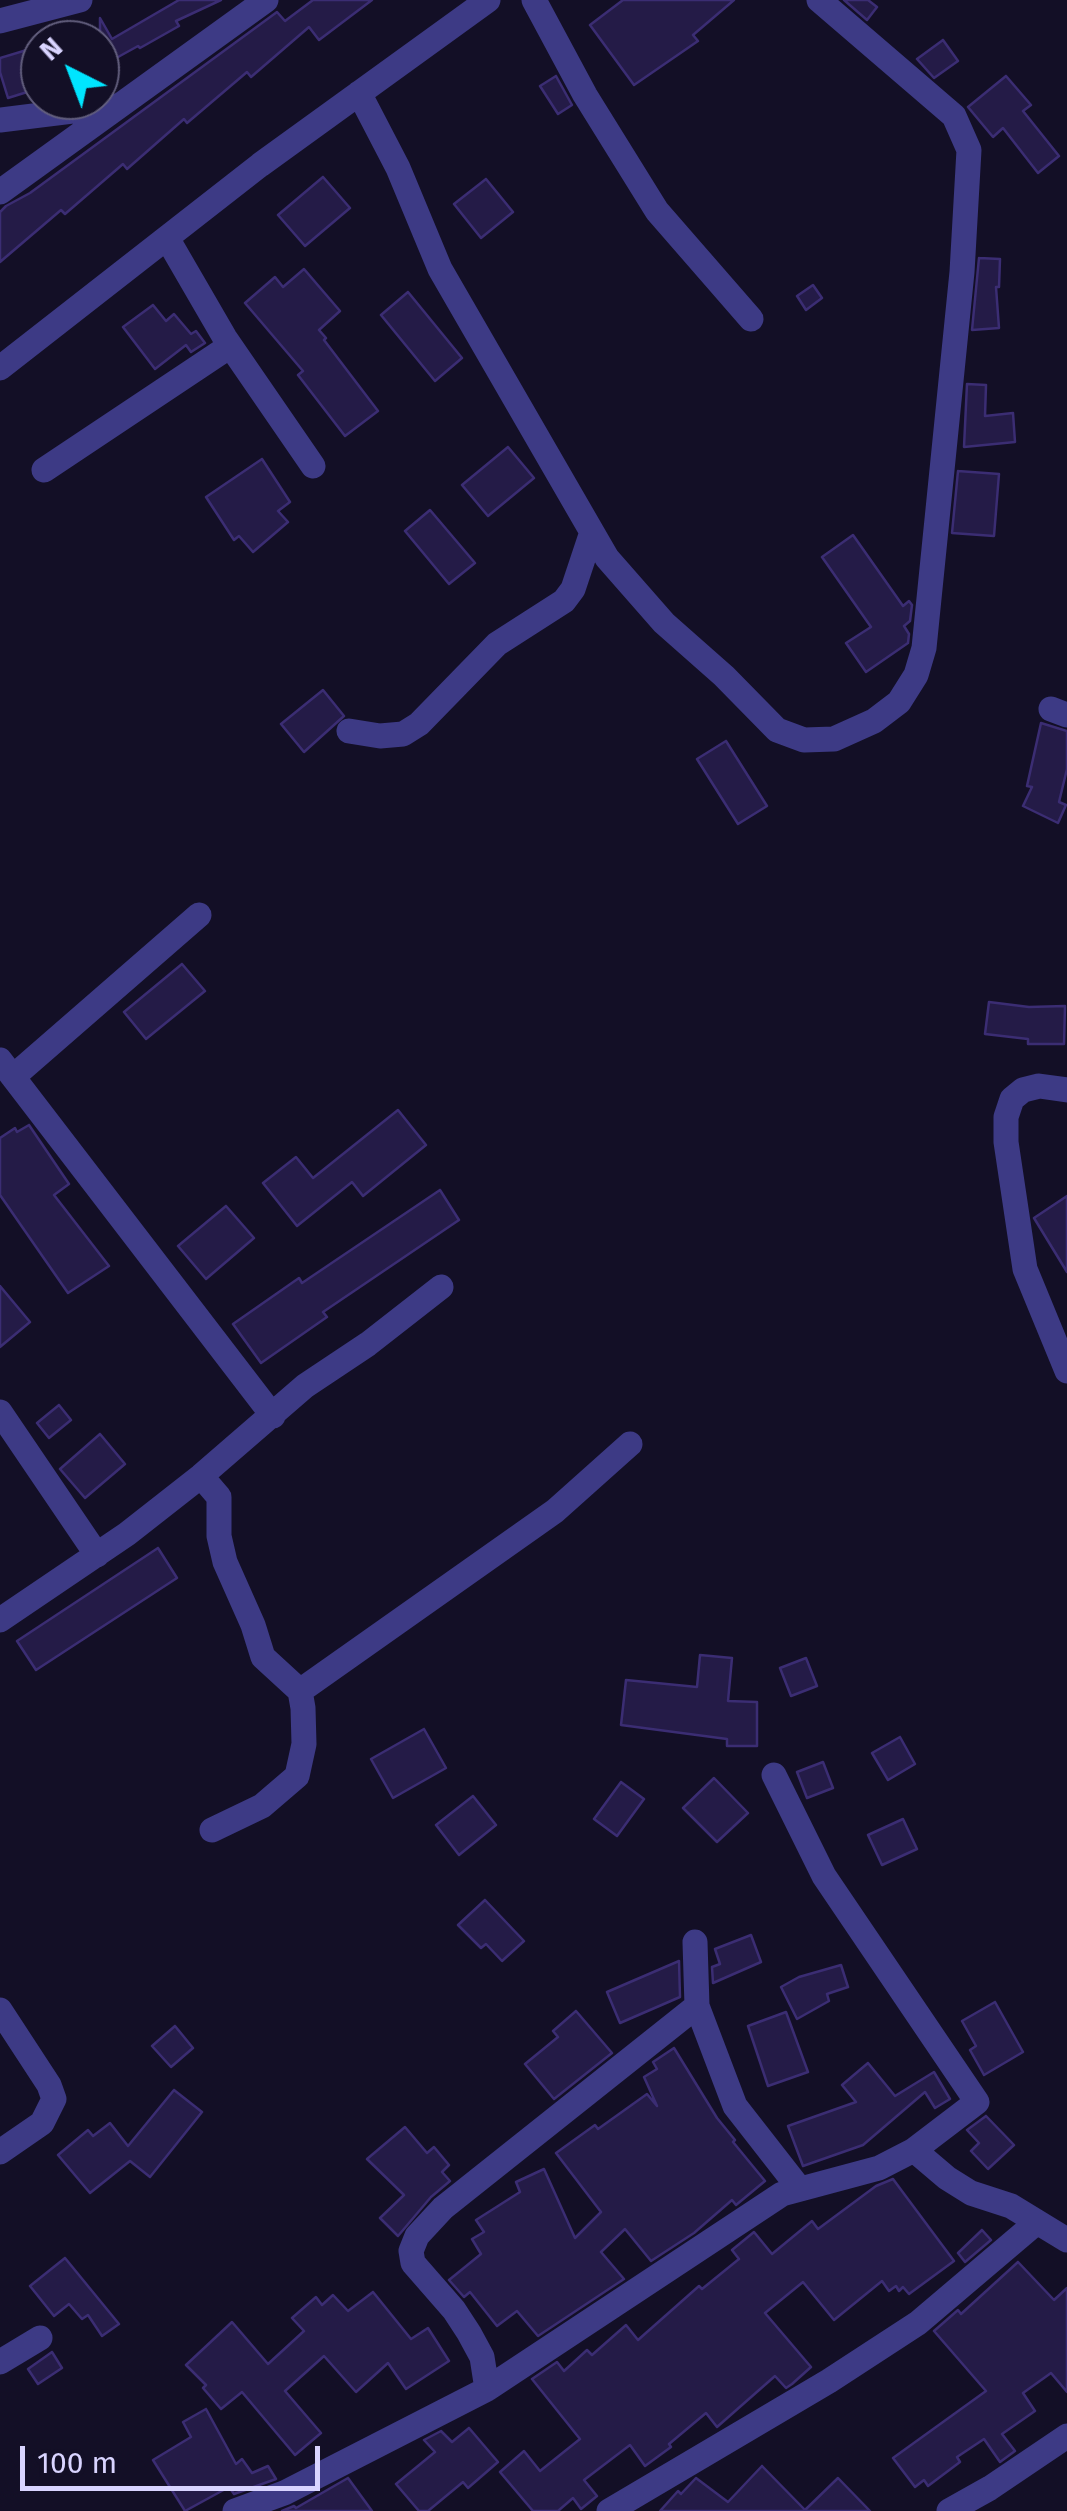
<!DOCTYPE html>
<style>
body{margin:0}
#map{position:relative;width:1067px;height:2511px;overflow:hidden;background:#130f26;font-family:"Fira Sans",sans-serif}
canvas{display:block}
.north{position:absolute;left:20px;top:20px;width:100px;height:100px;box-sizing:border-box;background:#130f26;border:2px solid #625e7d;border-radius:50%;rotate:318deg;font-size:28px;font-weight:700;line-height:40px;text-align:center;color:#d9d4ff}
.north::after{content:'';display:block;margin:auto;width:35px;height:45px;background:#00e5ff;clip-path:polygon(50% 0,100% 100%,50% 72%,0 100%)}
.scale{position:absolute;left:20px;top:2446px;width:300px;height:45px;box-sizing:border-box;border:5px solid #d9d4ff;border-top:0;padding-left:12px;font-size:30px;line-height:35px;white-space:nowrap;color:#d9d4ff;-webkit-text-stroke:8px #130f26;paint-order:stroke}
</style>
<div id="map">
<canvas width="1067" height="2511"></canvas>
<div class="north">N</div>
<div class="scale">100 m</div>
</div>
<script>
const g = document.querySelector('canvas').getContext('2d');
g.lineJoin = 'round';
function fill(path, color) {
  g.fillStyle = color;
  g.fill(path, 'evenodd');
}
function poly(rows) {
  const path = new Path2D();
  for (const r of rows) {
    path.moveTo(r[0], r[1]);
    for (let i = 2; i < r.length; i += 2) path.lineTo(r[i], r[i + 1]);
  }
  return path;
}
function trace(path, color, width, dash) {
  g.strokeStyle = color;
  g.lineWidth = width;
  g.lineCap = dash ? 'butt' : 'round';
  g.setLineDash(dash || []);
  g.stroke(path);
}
const building = poly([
 [179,0,221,0,176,21,179,26,140,48,138,46,100,67,100,18,112,39,179,0],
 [313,0,372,0,319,40,309,27,251,77,247,72,187,123,184,119,127,169,123,164,65,214,61,210,0,262,0,212,6,206,30,193,277,12,285,21,313,0],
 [623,0,734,0,693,35,698,41,634,85,590,25,623,0],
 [844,0,868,0,877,7,867,20,844,0],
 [943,40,958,61,934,78,917,59,943,40],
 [40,46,40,88,8,98,0,72,0,58,40,46],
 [556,76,572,105,558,114,540,86,556,76],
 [1006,76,1031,105,1023,111,1059,156,1038,173,1003,128,993,137,968,107,1006,76],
 [323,177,350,208,305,246,278,215,323,177],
 [486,179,513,212,481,238,454,204,486,179],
 [979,258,1000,259,999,287,996,287,999,328,972,330,979,258],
 [304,269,340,311,319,330,326,338,324,340,378,411,345,436,298,375,303,371,245,303,275,277,283,287,304,269],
 [813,285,822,298,806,310,797,296,813,285],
 [408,292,462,358,435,381,381,315,408,292],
 [153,305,166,321,174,314,191,334,196,331,205,343,191,352,186,345,155,369,123,327,153,305],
 [967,384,986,385,985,416,1013,413,1015,442,964,447,967,384],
 [508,447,534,478,488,516,462,485,508,447],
 [262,459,290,502,278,511,288,522,253,552,239,536,234,540,206,497,262,459],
 [958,471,999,474,994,536,952,533,958,471],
 [430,510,475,563,449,584,405,531,430,510],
 [853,535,903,606,909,601,912,605,910,621,904,626,909,634,908,643,866,672,846,643,871,627,822,557,853,535],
 [323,690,344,716,304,752,281,724,323,690],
 [1041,723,1067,731,1067,769,1059,802,1066,805,1058,823,1023,806,1032,787,1027,786,1041,723],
 [726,741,767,806,738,824,697,759,726,741],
 [182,964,205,991,146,1039,124,1012,182,964],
 [989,1002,1029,1007,1065,1006,1064,1044,1028,1044,1028,1039,985,1034,989,1002],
 [398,1110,426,1145,363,1196,352,1182,297,1226,263,1183,296,1157,313,1178,398,1110],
 [29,1125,69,1184,54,1195,109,1266,68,1293,0,1195,0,1138,15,1128,17,1132,29,1125],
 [440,1190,459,1220,323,1312,327,1317,261,1363,233,1324,299,1278,302,1283,440,1190],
 [1067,1196,1067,1272,1034,1218,1067,1196],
 [226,1206,254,1238,206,1279,178,1246,226,1206],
 [0,1286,30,1322,0,1347,0,1286],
 [59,1405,71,1420,49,1438,37,1423,59,1405],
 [100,1434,125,1464,85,1498,60,1469,100,1434],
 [158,1548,177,1578,36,1670,17,1641,158,1548],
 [700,1655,732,1658,728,1701,757,1702,757,1746,727,1746,727,1739,621,1725,626,1680,697,1687,700,1655],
 [806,1658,817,1686,791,1696,780,1668,806,1658],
 [424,1729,446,1768,393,1798,371,1759,424,1729],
 [900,1737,915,1764,888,1780,872,1753,900,1737],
 [823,1762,833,1788,807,1798,797,1772,823,1762],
 [714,1778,748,1813,717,1842,683,1808,714,1778],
 [621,1782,644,1799,617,1836,594,1819,621,1782],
 [473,1796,496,1825,459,1855,436,1825,473,1796],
 [903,1819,917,1849,882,1865,868,1835,903,1819],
 [485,1900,524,1941,502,1961,486,1944,481,1948,458,1925,485,1900],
 [751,1935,761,1962,713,1983,712,1967,720,1964,715,1949,751,1935],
 [679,1961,680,1997,620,2023,607,1992,679,1961],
 [841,1965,848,1987,827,1994,829,2001,797,2019,781,1987,799,1977,841,1965],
 [995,2002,1023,2052,984,2075,970,2050,976,2046,962,2021,995,2002],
 [576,2011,612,2053,554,2099,525,2064,558,2037,553,2031,576,2011],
 [786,2012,808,2072,768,2086,748,2026,786,2012],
 [175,2026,193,2048,171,2067,152,2046,175,2026],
 [674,2048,717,2118,735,2140,733,2142,765,2181,736,2205,732,2200,694,2233,651,2261,625,2229,601,2252,624,2279,538,2336,517,2311,497,2326,470,2292,464,2297,449,2280,481,2254,472,2239,484,2232,476,2220,520,2192,516,2182,544,2169,575,2238,601,2212,556,2153,595,2125,598,2129,647,2094,657,2106,644,2077,657,2069,653,2062,674,2048],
 [868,2063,895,2096,934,2072,950,2099,935,2108,925,2092,863,2145,803,2166,788,2126,856,2102,842,2085,868,2063],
 [174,2090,202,2112,150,2177,130,2161,90,2193,58,2155,88,2130,93,2136,110,2123,128,2146,174,2090],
 [986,2116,1014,2145,988,2169,971,2151,979,2143,967,2130,986,2116],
 [405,2127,427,2153,434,2147,449,2165,442,2172,450,2181,431,2197,398,2236,380,2218,404,2195,367,2159,405,2127],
 [893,2179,954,2261,909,2294,903,2287,899,2291,896,2286,889,2291,882,2281,834,2320,803,2282,765,2313,811,2367,792,2384,786,2388,775,2376,717,2427,706,2413,669,2444,671,2447,645,2466,630,2445,584,2480,597,2496,581,2509,573,2498,558,2511,533,2511,500,2472,524,2451,540,2471,580,2439,532,2379,557,2362,564,2371,587,2350,592,2355,626,2325,638,2340,699,2286,702,2289,739,2259,732,2250,754,2232,772,2254,812,2221,818,2229,876,2186,893,2179],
 [982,2230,991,2240,965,2262,958,2253,982,2230],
 [65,2258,119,2324,102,2336,88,2315,82,2319,69,2304,54,2316,30,2286,65,2258],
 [1018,2262,1054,2300,1067,2288,1067,2392,1051,2373,1023,2393,1035,2411,1002,2434,1015,2451,1000,2462,984,2439,957,2457,960,2462,928,2486,924,2480,915,2487,893,2458,986,2391,934,2331,958,2310,961,2314,1018,2262],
 [373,2292,411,2339,428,2328,449,2361,406,2389,388,2363,356,2392,324,2356,285,2391,321,2433,295,2455,242,2392,221,2409,203,2388,206,2385,186,2365,232,2322,268,2364,304,2331,292,2318,316,2297,322,2305,333,2295,348,2311,373,2292],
 [52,2352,62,2368,38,2384,28,2369,52,2352],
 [206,2409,236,2464,242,2459,252,2473,268,2466,276,2479,234,2494,229,2487,185,2511,153,2460,191,2437,183,2422,206,2409],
 [469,2428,498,2462,468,2488,463,2482,428,2511,419,2511,396,2484,435,2452,424,2440,441,2431,452,2442,469,2428],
 [762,2466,805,2510,838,2478,870,2511,660,2511,678,2491,681,2494,696,2478,728,2502,762,2466],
 [348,2478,372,2511,282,2511,294,2506,296,2508,348,2478]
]);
const street = poly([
 [534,0,585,95,657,211,751,319],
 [0,21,80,0],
 [359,93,398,168,440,269,607,558,664,623,724,676,777,730,804,740,834,739,874,721,899,702,916,675,924,648,962,272,969,150,954,116,819,0],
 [0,120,113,106],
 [0,192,266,0],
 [167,238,225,338,313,466],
 [0,368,260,165,488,0],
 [44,470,230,346],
 [1051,709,1067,715],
 [349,731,380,736,403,734,419,724,497,644,564,601,573,589,592,532],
 [0,1060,273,1416],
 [14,1076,199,915],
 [1067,1090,1039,1086,1023,1090,1012,1099,1006,1117,1006,1142,1025,1269,1067,1371],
 [0,1412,97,1555],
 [201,1476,219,1497,219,1536,225,1562,253,1625,263,1657,300,1691,303,1708,304,1744,297,1776,262,1806,212,1830],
 [0,1620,127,1534,201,1476,305,1386,368,1344,441,1287],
 [300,1691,555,1511,630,1444],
 [695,1942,697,2006,735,2106,799,2188],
 [0,2010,49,2085,54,2099,42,2123,0,2152],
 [914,2150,947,2178,971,2193,1011,2206,1067,2240],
 [0,2362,40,2338],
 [487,2389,482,2357,469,2333,454,2310,413,2263,411,2251,417,2236,443,2208,697,2006],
 [235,2511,284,2493,487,2389,782,2194,879,2168,914,2150,977,2102,824,1876,774,1775],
 [609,2511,829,2381,918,2323,1037,2222],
 [949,2511,990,2488,1067,2436]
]);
fill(building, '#241b47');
trace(building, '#3b2d73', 2.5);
trace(street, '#3d3a85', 25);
</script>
